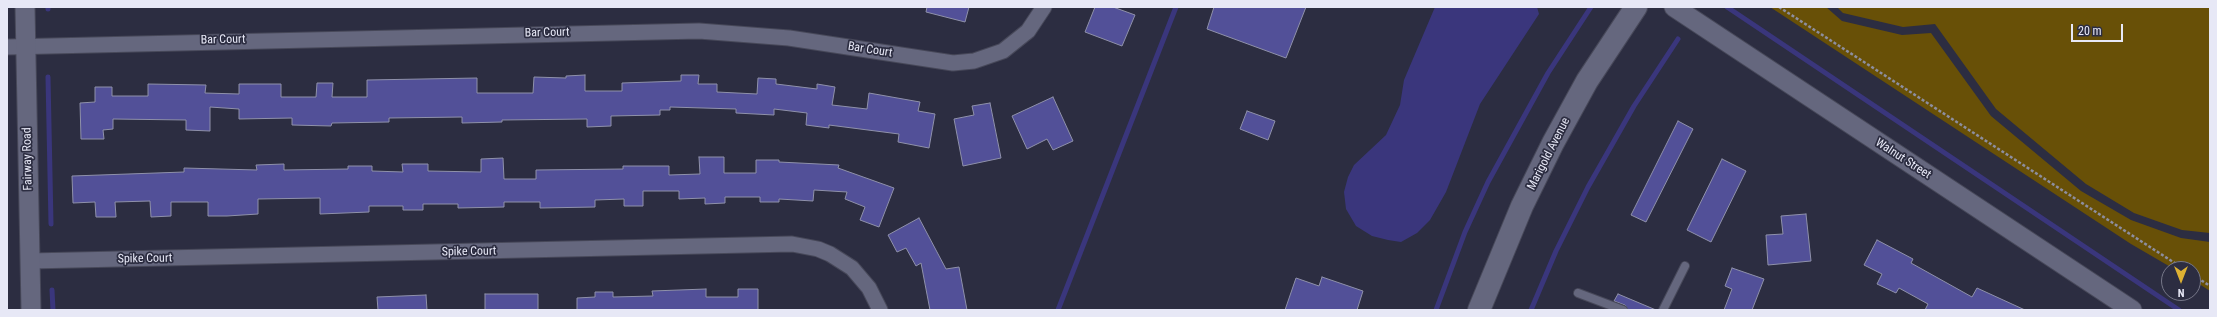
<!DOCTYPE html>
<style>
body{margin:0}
#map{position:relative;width:2217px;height:317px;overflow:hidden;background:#2c2d41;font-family:"Roboto Condensed",sans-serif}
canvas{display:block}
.frame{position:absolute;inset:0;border:8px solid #e7e8f6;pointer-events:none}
.north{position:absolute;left:2161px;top:261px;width:40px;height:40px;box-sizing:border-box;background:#2c2d41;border:1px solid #777889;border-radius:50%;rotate:180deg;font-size:11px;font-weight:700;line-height:16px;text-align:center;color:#e7e8f6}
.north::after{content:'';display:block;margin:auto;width:14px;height:18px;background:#ddb133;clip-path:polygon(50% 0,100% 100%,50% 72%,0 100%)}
.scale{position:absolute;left:2071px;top:24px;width:52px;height:18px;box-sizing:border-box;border:2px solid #e7e8f6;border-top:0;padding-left:5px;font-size:12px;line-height:14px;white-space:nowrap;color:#e7e8f6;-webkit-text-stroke:3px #2c2d41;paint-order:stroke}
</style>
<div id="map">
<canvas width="2217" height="317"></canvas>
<div class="frame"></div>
<div class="north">N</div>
<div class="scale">20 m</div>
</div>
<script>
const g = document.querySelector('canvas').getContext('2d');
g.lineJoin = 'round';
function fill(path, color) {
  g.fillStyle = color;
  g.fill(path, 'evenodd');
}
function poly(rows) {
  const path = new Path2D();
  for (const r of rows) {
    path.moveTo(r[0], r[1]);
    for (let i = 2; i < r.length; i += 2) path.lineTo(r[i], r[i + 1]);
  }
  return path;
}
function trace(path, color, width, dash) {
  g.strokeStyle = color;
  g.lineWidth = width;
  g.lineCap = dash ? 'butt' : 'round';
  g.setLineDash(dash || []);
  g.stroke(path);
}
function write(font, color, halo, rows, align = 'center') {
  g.font = font + ' "Roboto Condensed",sans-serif';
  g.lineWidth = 3.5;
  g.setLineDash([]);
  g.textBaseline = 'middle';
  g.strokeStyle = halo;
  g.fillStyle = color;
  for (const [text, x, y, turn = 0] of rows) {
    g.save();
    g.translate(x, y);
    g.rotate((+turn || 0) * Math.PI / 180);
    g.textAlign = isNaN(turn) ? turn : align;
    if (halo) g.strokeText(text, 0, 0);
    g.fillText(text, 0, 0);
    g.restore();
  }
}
const green = poly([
 [1770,7,1826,7,1842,21,1902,35,1931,33,1991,116,2081,191,2131,220,2181,238,2210,242,2210,291,2193,280,2193,269,2174,269,2131,244],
 [1837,7,2210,7,2210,233,2182,230,2134,213,2086,184,1996,109,1935,24,1903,27,1843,13]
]);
const water = poly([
 [1435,7,1537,7,1539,14,1480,104,1446,192,1430,220,1417,233,1401,242,1388,240,1372,236,1356,226,1346,209,1344,192,1348,177,1354,165,1386,135,1400,105,1404,80]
]);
const stream = poly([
 [48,7,48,9],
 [1727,7,2179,310],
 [48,77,51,224],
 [52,290,53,310],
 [1058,310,1176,7],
 [1436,310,1465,232,1488,182,1548,73,1591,7],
 [1531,310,1556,251,1588,187,1634,106,1678,39]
]);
const building = poly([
 [927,7,969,7,965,22,926,12,927,7],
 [1095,7,1113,7,1135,15,1122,46,1085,32,1095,7],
 [1214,7,1306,7,1286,58,1207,29,1214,7],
 [585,75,585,91,622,91,622,83,681,81,681,75,699,75,698,84,717,84,717,92,757,94,758,78,776,79,776,84,817,89,817,84,835,87,832,105,867,109,869,93,920,102,918,111,935,114,929,148,898,142,899,134,829,125,829,128,806,125,807,113,774,109,774,115,736,113,736,109,670,107,670,110,660,110,660,115,611,116,611,126,587,127,587,119,502,120,502,122,462,123,462,117,389,118,389,122,332,123,331,126,292,125,292,118,239,119,239,109,210,107,210,131,186,130,186,120,113,119,113,129,103,130,104,139,81,139,80,103,95,102,95,87,112,87,112,96,148,96,148,84,206,85,205,93,239,94,239,84,281,84,281,97,316,97,317,83,333,83,332,97,367,97,367,80,477,78,477,93,533,93,534,77,566,78,566,76,585,75],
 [1053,97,1073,141,1053,150,1047,139,1027,149,1012,116,1053,97],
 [990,103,1001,158,963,166,954,119,974,115,972,106,990,103],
 [1247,111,1275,121,1268,140,1240,129,1247,111],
 [1678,121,1693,129,1646,222,1631,215,1678,121],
 [699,157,724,157,724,173,756,173,756,160,779,160,779,162,839,165,838,168,894,188,879,227,860,220,865,207,845,199,847,192,814,190,813,201,779,199,779,202,760,202,760,197,725,197,725,203,705,204,705,198,679,199,679,191,643,191,643,206,624,206,624,199,595,200,595,207,540,208,540,202,504,202,504,207,458,208,458,204,423,204,423,210,403,210,403,206,369,206,369,212,320,214,320,198,258,199,258,214,227,216,208,216,208,202,171,202,171,216,151,217,150,201,115,202,116,217,96,217,95,202,73,203,72,176,184,172,184,168,257,170,256,165,284,164,284,170,348,169,348,166,372,166,372,171,403,172,402,164,428,164,428,171,481,172,481,159,503,158,504,179,536,179,536,170,623,169,623,166,669,166,669,175,700,174,699,157],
 [1722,159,1746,171,1711,242,1687,230,1722,159],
 [1806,214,1811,261,1768,265,1766,235,1783,234,1781,216,1806,214],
 [919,218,946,269,959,267,967,310,930,310,921,263,916,266,906,248,897,252,888,235,919,218],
 [1877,240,1913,259,1911,263,1972,297,1977,288,2025,310,1925,310,1928,304,1899,288,1896,293,1877,284,1882,274,1864,265,1877,240],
 [1732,268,1764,279,1752,310,1724,310,1732,289,1725,286,1732,268],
 [1322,277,1363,291,1357,310,1285,310,1296,278,1319,286,1322,277],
 [706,289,706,297,738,297,738,289,758,289,758,310,577,310,577,298,595,297,595,292,613,292,613,297,653,296,652,291,706,289],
 [485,294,538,294,538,310,485,310,485,294],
 [1618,294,1656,310,1628,310,1625,305,1614,301,1618,294],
 [426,295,427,310,378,310,377,297,426,295]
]);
const path = poly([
 [1779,7,2184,269],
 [2193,275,2210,286]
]);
const service = poly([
 [1578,293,1623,310],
 [1663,310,1685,266]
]);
const minor = poly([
 [7,47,699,31,789,38,953,63,974,61,1003,51,1028,31,1044,7],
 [30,261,792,244,818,249,830,254,852,268,869,288,880,310]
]);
const tertiary = poly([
 [25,7,31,310],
 [1674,7,2132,310]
]);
const secondary = poly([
 [1479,310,1522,206,1553,143,1587,81,1636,7]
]);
const streetNames = [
 ["Bar Court",547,33,-1],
 ["Bar Court",223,40,-1],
 ["Bar Court",870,50,9],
 ["Marigold Avenue",1549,154,-63],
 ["Fairway Road",28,159,-91],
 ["Walnut Street",1903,159,33],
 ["Spike Court",469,252,-1],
 ["Spike Court",145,259,-1]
];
fill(green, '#685007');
fill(water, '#3a367c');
trace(stream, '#3a367c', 5);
fill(building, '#525098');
trace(building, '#8f91aa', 1);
trace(service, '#474859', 10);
trace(minor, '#474859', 17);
trace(tertiary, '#474859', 21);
trace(secondary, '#474859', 24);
trace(path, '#8d8e9f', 2.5, [3, 2]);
trace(service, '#65677e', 8);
trace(minor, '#65677e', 15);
trace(tertiary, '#65677e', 19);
trace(secondary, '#65677e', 22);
write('12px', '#e7e8f6', '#2c2d41', streetNames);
</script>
